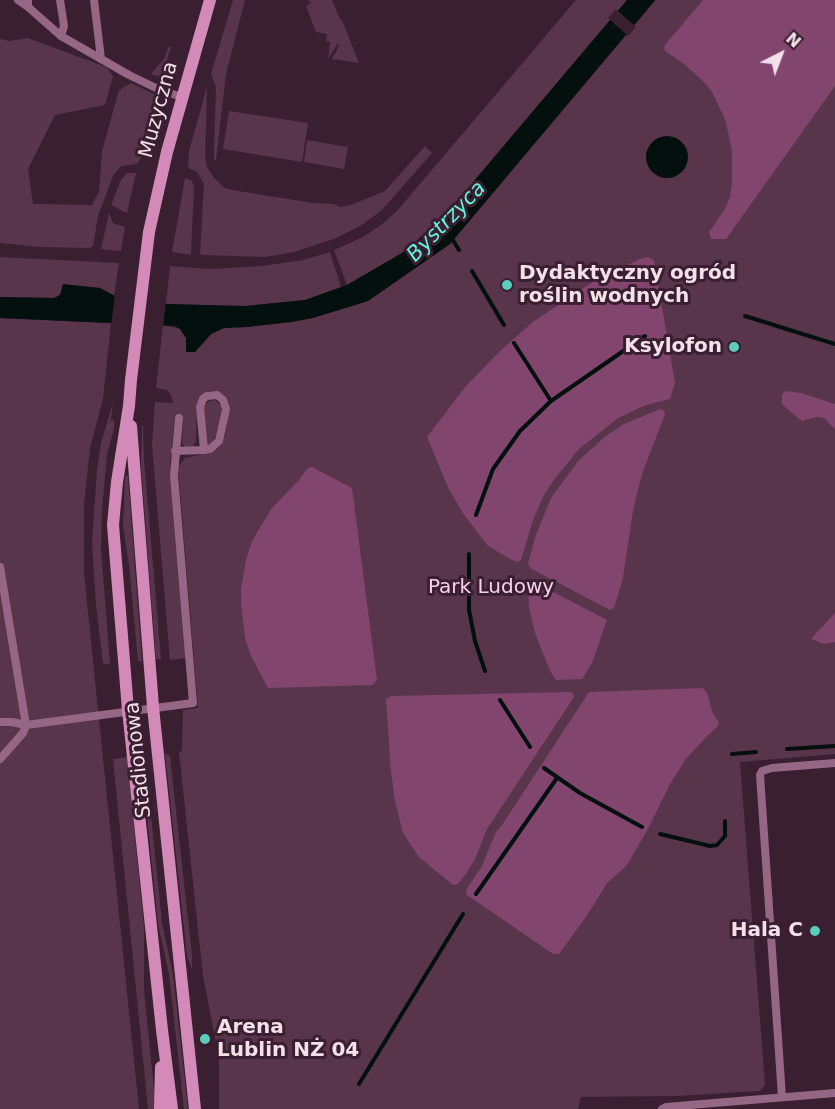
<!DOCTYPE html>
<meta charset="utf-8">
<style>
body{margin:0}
#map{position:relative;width:835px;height:1109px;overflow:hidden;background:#391f30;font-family:"DejaVu Sans",sans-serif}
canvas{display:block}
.north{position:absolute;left:751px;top:24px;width:60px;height:60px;-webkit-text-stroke:4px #391f30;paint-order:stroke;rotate:42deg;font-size:16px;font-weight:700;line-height:24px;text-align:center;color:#f3e0eb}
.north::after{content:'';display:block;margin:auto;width:21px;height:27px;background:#f3e0eb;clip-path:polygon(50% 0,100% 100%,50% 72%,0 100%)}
</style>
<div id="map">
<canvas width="835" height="1109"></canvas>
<div class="north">N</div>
</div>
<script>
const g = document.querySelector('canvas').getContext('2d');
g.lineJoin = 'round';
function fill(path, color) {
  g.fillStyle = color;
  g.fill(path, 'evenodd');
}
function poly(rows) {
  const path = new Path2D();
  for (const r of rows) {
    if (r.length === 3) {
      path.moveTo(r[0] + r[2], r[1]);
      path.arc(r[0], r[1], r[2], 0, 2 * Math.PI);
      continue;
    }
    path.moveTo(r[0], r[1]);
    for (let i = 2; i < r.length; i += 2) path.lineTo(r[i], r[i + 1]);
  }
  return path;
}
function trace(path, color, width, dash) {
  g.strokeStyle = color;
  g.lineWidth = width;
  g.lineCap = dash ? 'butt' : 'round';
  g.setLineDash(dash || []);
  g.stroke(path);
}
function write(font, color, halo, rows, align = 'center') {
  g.font = font + ' "DejaVu Sans",sans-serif';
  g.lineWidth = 6;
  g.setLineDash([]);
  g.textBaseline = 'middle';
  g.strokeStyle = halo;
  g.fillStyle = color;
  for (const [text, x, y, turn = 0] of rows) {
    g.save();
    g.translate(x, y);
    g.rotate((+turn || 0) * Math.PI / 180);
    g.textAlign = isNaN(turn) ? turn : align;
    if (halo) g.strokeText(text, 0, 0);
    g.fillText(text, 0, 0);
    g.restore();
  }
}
const green = poly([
 [233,0,245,0,226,74,216,160,214,160,214,151,216,87,211,74],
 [308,0,332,0,340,19,342,20,359,63,332,59,339,46,338,43,328,59,330,42,326,41,327,34,316,32,306,6,311,3],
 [576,0,627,0,441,220,402,253,347,285,334,250,363,237,381,225,397,211],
 [656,0,835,0,835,754,740,762,765,1085,760,1091,676,1096,581,1097,578,1109,219,1109,219,1058,203,976,179,752,182,751,183,710,198,708,178,467,185,458,212,452,219,447,225,435,229,410,216,392,211,391,202,395,197,403,196,441,192,448,185,448,182,443,183,415,175,416,170,465,186,658,170,660,152,445,155,402,173,403,171,395,167,390,156,388,163,325,180,329,186,338,186,351,195,352,211,334,224,328,247,327,291,322,313,318,368,301,450,244],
 [28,38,106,67,113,76,105,105,55,115,28,169,33,204,92,205,99,191,102,151,119,90,131,83,156,95,140,160,137,164,121,166,113,176,98,216,93,246,90,248,39,247,0,243,0,39,9,41],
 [169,46,171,47,161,77,151,74,164,59],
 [207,87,205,156,207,167,215,179,225,188,232,190,313,203,334,204,340,207,351,205,385,191,425,146,432,153,381,211,360,226,334,239,294,252,265,257,203,255,200,254,204,184,197,172,188,168,189,151],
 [229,111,308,123,302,162,223,149],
 [307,140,348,147,344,169,304,162],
 [127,173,136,173,127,213,111,205,121,180],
 [185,178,192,181,194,186,191,255,172,252],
 [109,213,113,223,125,227,121,251,101,249],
 [330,252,341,287,305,300,245,306,166,304,170,266,211,269,262,266,303,260],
 [0,257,119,263,114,296,100,288,63,285,60,295,54,298,0,297],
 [0,318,111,323,103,399,90,448,84,504,84,573,139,1109,0,1109],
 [215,400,221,406,221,413,216,436,211,444,207,445,203,437,204,406,209,401],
 [113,403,111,420,114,421,114,429,107,454,102,510,101,548,110,664,105,664,103,663,96,605,92,542,97,470,101,443],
 [142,425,143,426,144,459,161,659,156,659,141,466],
 [125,476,128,476,142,661,138,661,129,565,123,526],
 [165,753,170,756,192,955,192,970,187,956],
 [141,756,145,756,162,923,173,974,188,1109,184,1109,169,974,158,924],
 [127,757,144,928,144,990,156,1109,148,1109,113,759]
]);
const forest = poly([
 [703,0,835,0,835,86,726,239,711,239,709,232,725,209,730,197,732,182,732,150,725,119,711,90,703,81,684,64,665,51,664,48,665,45],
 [648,257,654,260,675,383,670,399,646,405,618,418,579,449,556,477,544,495,533,520,521,560,518,562,512,560,488,546,462,512,448,487,427,437,466,386,501,350,533,322,591,283,640,259],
 [785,391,801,393,835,404,835,429,824,418,817,417,802,421,799,419,782,404,782,394],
 [660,409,664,411,665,414,642,474,633,510,623,578,614,608,610,610,530,568,528,563,536,535,551,498,579,460,607,435,624,424],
 [312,467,352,488,377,680,372,685,268,688,251,656,245,638,241,604,241,589,246,560,252,541,272,508,298,481,308,468],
 [536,583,607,620,592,663,582,679,556,680,550,671,535,633,529,607,528,587],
 [835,613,835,642,824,644,811,639],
 [703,688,707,693,713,714,719,722,718,726,706,737,686,759,670,784,649,827,627,865,607,883,588,914,559,954,553,954,467,895,466,890,482,866,496,832,502,825,589,692],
 [570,692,572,692,574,697,487,829,475,859,466,874,458,884,453,885,419,857,403,833,395,801,391,772,386,699,391,696]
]);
const water = poly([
 [627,0,655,0,450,244,368,301,313,318,291,322,247,327,224,328,211,334,195,352,186,352,186,338,180,329,175,326,0,318,0,297,54,298,60,295,63,284,100,288,115,296,166,304,245,306,305,300,347,285,402,253,441,220],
 [667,157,21]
]);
const pier = poly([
 [616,9,636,27,628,36,608,18],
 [115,293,166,301,163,328,111,326]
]);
const stream = poly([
 [451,237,459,250],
 [472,271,504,325],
 [745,316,835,344],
 [514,343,551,401],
 [476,515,493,469,520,431,551,401,645,336],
 [469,554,469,610,475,641,485,671],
 [500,700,530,747],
 [787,749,835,746],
 [732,754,756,752],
 [544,768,580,793,642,827],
 [660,834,710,846,717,845,725,836,725,821],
 [476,894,557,778],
 [359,1084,463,914]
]);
const lane = poly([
 [18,0,28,7,28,0],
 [60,0,64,26,61,36],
 [94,0,101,59],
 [28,7,61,36,129,75,160,90,182,97],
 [175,451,204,450,210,449,219,441,226,409,223,400,217,395,207,396,203,399,200,407,204,450],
 [0,567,26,725,23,733,0,759],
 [0,722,12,722,26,725,193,703,174,475,179,418],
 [782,1097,760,775,762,771,772,768,835,763],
 [662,1109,666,1107,835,1093]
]);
const secondary = poly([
 [131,426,153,707,195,1109],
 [160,1109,161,1067],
 [172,1109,162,1030,128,710,113,525,117,482,129,406,131,380,149,232,167,152,210,0]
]);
const markers = [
 [507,285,6,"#5bcebb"],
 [734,347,6,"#5bcebb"],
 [815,931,6,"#5bcebb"],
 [205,1039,6,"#5bcebb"]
];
const streetNames = [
 ["Muzyczna",159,110,-75],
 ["Stadionowa",139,760,-96]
];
const poiNames = [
 ["Dydaktyczny ogród",519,274],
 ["roślin wodnych",519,297],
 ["Ksylofon",722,347,"right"],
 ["Hala C",803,931,"right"],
 ["Arena",217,1028],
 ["Lublin NŻ 04",217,1051]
];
const parkNames = [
 ["Park Ludowy",491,588]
];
const waterNames = [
 ["Bystrzyca",447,222,-46]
];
fill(green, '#59354c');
fill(forest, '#82456d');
fill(water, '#04100e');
fill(pier, '#391f30');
trace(stream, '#04100e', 4);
trace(lane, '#956784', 8);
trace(secondary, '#d38ab8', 12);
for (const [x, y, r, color] of markers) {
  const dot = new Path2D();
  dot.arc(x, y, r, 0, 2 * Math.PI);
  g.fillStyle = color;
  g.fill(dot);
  trace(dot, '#391f30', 2);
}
write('20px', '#f3e0eb', '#391f30', streetNames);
write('bold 20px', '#f3e0eb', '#391f30', poiNames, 'left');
write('20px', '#f6d0e6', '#391f30', parkNames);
write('italic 21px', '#64f4de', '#391f30', waterNames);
</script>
